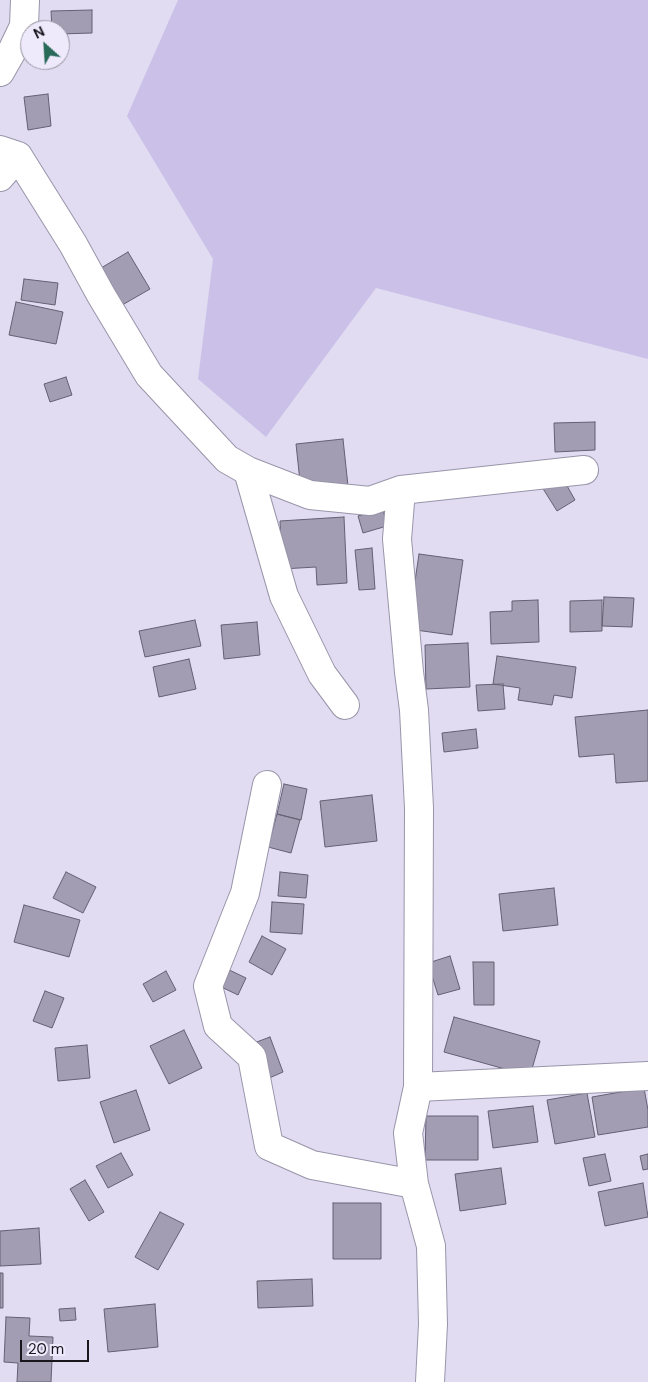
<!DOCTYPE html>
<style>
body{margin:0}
#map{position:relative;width:648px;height:1382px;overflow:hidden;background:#e1dcf2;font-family:"DM Sans",sans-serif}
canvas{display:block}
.north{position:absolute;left:20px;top:20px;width:50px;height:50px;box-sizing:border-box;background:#eeeafc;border:1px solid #9996a3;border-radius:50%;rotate:334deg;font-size:14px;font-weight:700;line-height:20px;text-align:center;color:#19171e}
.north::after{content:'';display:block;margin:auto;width:18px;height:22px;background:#296a59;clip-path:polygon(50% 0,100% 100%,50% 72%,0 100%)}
.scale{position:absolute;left:20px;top:1340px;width:69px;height:22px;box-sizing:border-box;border:2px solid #19171e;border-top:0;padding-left:6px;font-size:15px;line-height:18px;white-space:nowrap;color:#19171e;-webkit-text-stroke:4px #eeeafc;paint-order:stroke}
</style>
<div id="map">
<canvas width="648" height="1382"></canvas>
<div class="north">N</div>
<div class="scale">20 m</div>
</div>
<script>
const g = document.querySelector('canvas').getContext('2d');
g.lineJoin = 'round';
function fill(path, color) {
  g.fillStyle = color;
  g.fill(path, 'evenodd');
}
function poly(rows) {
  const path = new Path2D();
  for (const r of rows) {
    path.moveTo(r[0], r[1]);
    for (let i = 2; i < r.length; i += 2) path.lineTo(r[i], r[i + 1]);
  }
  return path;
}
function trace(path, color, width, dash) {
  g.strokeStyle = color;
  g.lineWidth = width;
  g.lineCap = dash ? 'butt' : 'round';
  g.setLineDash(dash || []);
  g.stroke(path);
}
const green = poly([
 [178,0,648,0,648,359,376,288,266,437,198,379,213,259,127,116]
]);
const building = poly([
 [92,10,92,33,60,34,60,30,52,30,51,11,92,10],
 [48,94,51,126,28,130,24,97,48,94],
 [128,252,150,289,117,308,96,271,128,252],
 [24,279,58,283,55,305,21,300,24,279],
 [16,302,63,312,56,344,9,335,16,302],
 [66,377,72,395,50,402,44,384,66,377],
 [595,422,595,450,555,452,554,423,595,422],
 [343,439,348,486,301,491,296,444,343,439],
 [561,475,575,500,557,511,542,487,561,475],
 [383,509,387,526,363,533,358,516,383,509],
 [344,517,347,583,317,585,316,567,282,569,280,521,344,517],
 [372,548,375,589,359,590,355,550,372,548],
 [419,554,463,560,452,635,408,629,419,554],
 [604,597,634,598,632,627,602,626,604,597],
 [538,600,539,642,491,644,490,612,512,611,512,601,538,600],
 [602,600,602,631,570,632,570,601,602,600],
 [195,620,201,646,145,657,139,631,195,620],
 [257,622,260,655,224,659,221,625,257,622],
 [468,643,470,687,426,689,425,645,468,643],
 [497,656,576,667,572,698,554,695,552,705,518,700,520,688,493,684,497,656],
 [189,659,196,689,159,697,153,667,189,659],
 [503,684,505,709,478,711,476,685,503,684],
 [648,710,648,781,616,783,614,754,579,757,575,717,648,710],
 [476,729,478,748,444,752,442,733,476,729],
 [284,784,307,789,301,820,277,814,284,784],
 [372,795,377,841,325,847,320,801,372,795],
 [277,814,300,820,291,853,268,847,277,814],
 [66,872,96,887,83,913,53,898,66,872],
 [280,872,308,875,306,898,278,896,280,872],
 [554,888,558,925,503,931,499,894,554,888],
 [272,902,304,904,302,934,270,932,272,902],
 [24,905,80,920,69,957,14,942,24,905],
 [262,936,286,949,272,975,249,962,262,936],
 [450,956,460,989,438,995,428,963,450,956],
 [473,962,494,962,494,1005,474,1005,473,962],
 [221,966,246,978,238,995,213,983,221,966],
 [166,971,176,990,153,1002,143,984,166,971],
 [45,991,64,998,52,1028,33,1021,45,991],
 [454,1017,540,1041,530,1076,444,1052,454,1017],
 [184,1030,202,1068,169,1084,150,1046,184,1030],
 [270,1037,283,1072,267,1079,254,1043,270,1037],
 [87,1045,90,1078,58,1081,55,1048,87,1045],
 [644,1088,648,1110,648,1127,598,1135,592,1097,644,1088],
 [136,1090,150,1130,114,1143,100,1102,136,1090],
 [587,1093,595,1137,555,1144,547,1100,587,1093],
 [533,1106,538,1142,493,1148,488,1111,533,1106],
 [426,1116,478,1116,478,1160,425,1160,426,1116],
 [121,1153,133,1175,108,1188,96,1166,121,1153],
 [605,1154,611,1181,589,1186,583,1158,605,1154],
 [648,1154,648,1169,643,1170,640,1156,648,1154],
 [501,1168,506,1204,460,1211,455,1174,501,1168],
 [85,1180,104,1212,89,1221,70,1189,85,1180],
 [643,1183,648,1217,605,1226,598,1192,643,1183],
 [333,1203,381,1203,381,1259,333,1259,333,1203],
 [160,1212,184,1224,158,1270,135,1257,160,1212],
 [39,1228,41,1264,0,1266,0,1231,39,1228],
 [0,1273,3,1273,3,1308,0,1308,0,1273],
 [312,1279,313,1306,258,1308,257,1281,312,1279],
 [155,1304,158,1347,108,1352,104,1309,155,1304],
 [75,1308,76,1320,60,1321,59,1309,75,1308],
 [6,1317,30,1318,29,1336,53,1337,51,1382,17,1382,18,1363,4,1362,6,1317]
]);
const minor = poly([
 [0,72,12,51,24,26,25,0],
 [0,150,18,156,73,244,101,295,149,375,227,459,248,471,310,495,370,501,401,490,584,470],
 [0,177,18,156],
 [248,471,284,596,322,674,345,705],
 [401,490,397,539,409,672,414,710,419,808,418,1087,408,1133,414,1184,431,1246,433,1324,430,1382],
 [267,785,245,893,208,986,218,1026,252,1057,269,1146,312,1165,414,1184],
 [418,1087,648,1076]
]);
fill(green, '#cbc1e8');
fill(building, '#a29db2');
trace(building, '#646072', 1);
trace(minor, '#9995a9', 30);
trace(minor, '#fff', 28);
</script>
